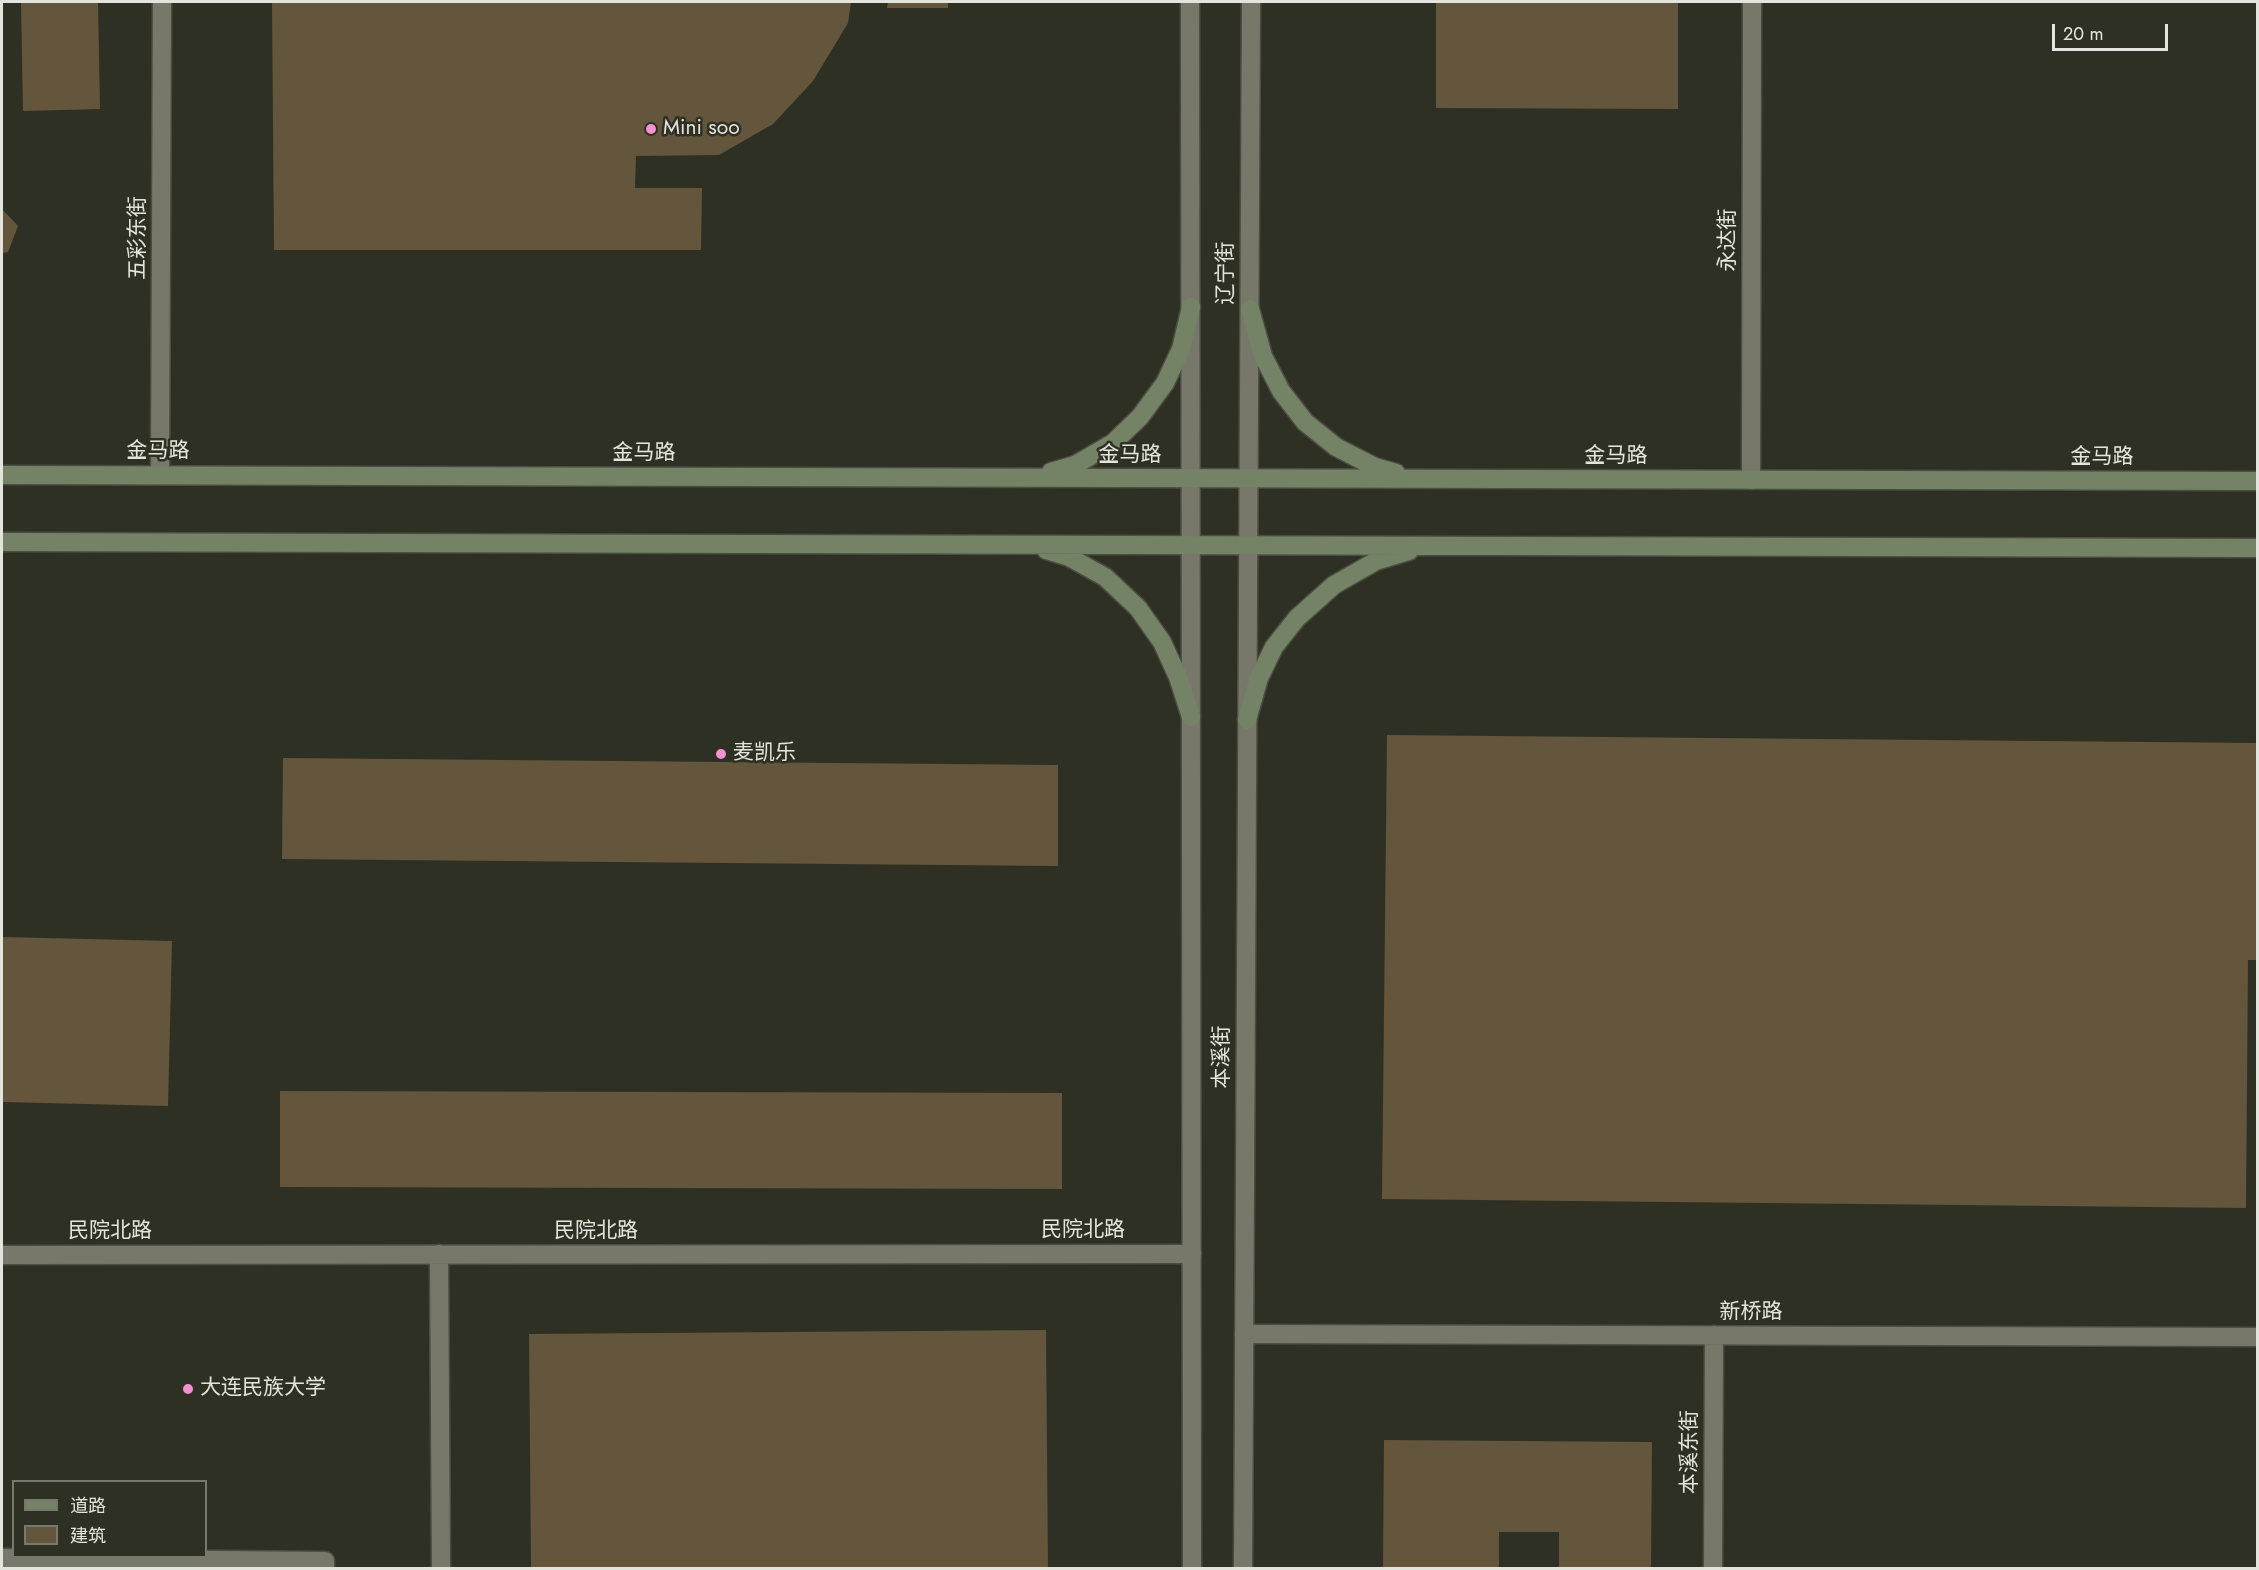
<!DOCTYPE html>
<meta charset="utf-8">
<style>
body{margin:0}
#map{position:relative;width:2259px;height:1570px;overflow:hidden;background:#2f3024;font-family:Jost,"Noto Sans SC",sans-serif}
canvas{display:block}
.frame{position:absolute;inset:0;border:3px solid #e3e4dc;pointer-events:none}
.legend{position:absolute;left:12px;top:1480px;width:195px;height:78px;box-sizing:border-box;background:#2f3024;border:2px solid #77786e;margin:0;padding:8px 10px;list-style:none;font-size:18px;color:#e3e4dc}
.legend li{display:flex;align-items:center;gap:12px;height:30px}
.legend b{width:30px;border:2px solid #77786e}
.scale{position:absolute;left:2052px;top:24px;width:116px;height:27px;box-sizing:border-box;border:3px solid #e3e4dc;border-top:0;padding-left:8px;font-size:18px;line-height:21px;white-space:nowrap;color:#e3e4dc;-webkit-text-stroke:4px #2f3024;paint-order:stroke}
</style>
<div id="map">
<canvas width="2259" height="1570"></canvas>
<div class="frame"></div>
<ul class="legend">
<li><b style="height:8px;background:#748366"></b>道路</li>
<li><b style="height:16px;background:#63563c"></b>建筑</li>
</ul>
<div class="scale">20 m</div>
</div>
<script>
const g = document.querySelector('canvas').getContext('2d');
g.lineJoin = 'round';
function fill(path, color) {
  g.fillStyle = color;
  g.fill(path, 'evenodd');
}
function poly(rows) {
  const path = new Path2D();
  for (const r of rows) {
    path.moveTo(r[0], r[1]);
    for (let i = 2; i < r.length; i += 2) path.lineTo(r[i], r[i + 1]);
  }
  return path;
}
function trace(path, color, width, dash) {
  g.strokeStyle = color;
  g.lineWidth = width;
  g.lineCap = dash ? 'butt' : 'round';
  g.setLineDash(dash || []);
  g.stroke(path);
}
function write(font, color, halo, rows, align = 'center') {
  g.font = font + ' Jost,"Noto Sans SC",sans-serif';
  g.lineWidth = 5;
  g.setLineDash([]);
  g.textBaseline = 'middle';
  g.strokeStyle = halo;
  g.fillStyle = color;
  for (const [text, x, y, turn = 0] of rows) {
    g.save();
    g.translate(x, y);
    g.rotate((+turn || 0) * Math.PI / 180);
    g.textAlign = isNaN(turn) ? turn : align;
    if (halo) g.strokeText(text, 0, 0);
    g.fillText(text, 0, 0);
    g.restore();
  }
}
const building = poly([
 [21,2,98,2,100,109,23,111],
 [272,2,851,2,848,23,813,81,773,124,719,155,636,156,635,188,702,188,701,250,274,250],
 [888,2,948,2,948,8,887,8],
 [1436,2,1678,2,1678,109,1436,108],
 [2,209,18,226,8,252,2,253],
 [1387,735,2258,743,2258,960,2248,960,2246,1208,1382,1199],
 [283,758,1058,765,1058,866,282,859],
 [2,937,172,941,168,1106,2,1102],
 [280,1091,1062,1093,1062,1189,280,1187],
 [1046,1330,1048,1568,531,1568,529,1334],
 [1384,1440,1652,1442,1651,1568,1559,1568,1559,1532,1499,1532,1499,1568,1383,1568]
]);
const minor = poly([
 [160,475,162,2],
 [1751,480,1752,2],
 [439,1254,441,1568],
 [2,1255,1192,1254],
 [1244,1334,2258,1337],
 [2,1558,325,1561,325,1568],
 [1713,1568,1714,1335]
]);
const tertiary = poly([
 [1190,2,1192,1568],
 [1243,1568,1251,2]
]);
const secondary = poly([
 [1250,309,1263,356,1281,391,1305,422,1336,447,1375,467,1396,473],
 [1051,472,1075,465,1113,443,1140,417,1165,383,1181,349,1191,307],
 [2,475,2258,481],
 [2,542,2258,548],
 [1046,550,1069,557,1105,577,1138,608,1162,642,1178,677,1191,717],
 [1247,720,1259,678,1274,647,1297,618,1334,585,1376,561,1409,551]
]);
const markers = [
 [651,129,6,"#f491d3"],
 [721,754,6,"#f491d3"],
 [188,1389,6,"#f491d3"]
];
const poiNames = [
 ["Mini soo",663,129],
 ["麦凯乐",733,754],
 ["大连民族大学",200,1389]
];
const streetNames = [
 ["五彩东街",139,238,-90],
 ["永达街",1729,240,-90],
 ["辽宁街",1227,273,-90],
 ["金马路",158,452],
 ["金马路",644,454],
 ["金马路",1130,456],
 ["金马路",1616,457],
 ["金马路",2102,458],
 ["本溪街",1223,1057,-90],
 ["民院北路",1083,1231],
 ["民院北路",110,1232],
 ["民院北路",596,1232],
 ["新桥路",1751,1313],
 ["本溪东街",1691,1452,-90]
];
fill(building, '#63563c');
trace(minor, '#4c4d42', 21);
trace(tertiary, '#4c4d42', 21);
trace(secondary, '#4c4d42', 21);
trace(minor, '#77786a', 18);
trace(tertiary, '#77786a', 18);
trace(secondary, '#748366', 18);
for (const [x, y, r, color] of markers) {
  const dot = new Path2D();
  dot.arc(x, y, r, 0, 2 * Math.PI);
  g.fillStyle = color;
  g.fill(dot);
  trace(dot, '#2f3024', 2);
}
write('21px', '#e3e4dc', '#2f3024', poiNames, 'left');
write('21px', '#e3e4dc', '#2f3024', streetNames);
</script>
